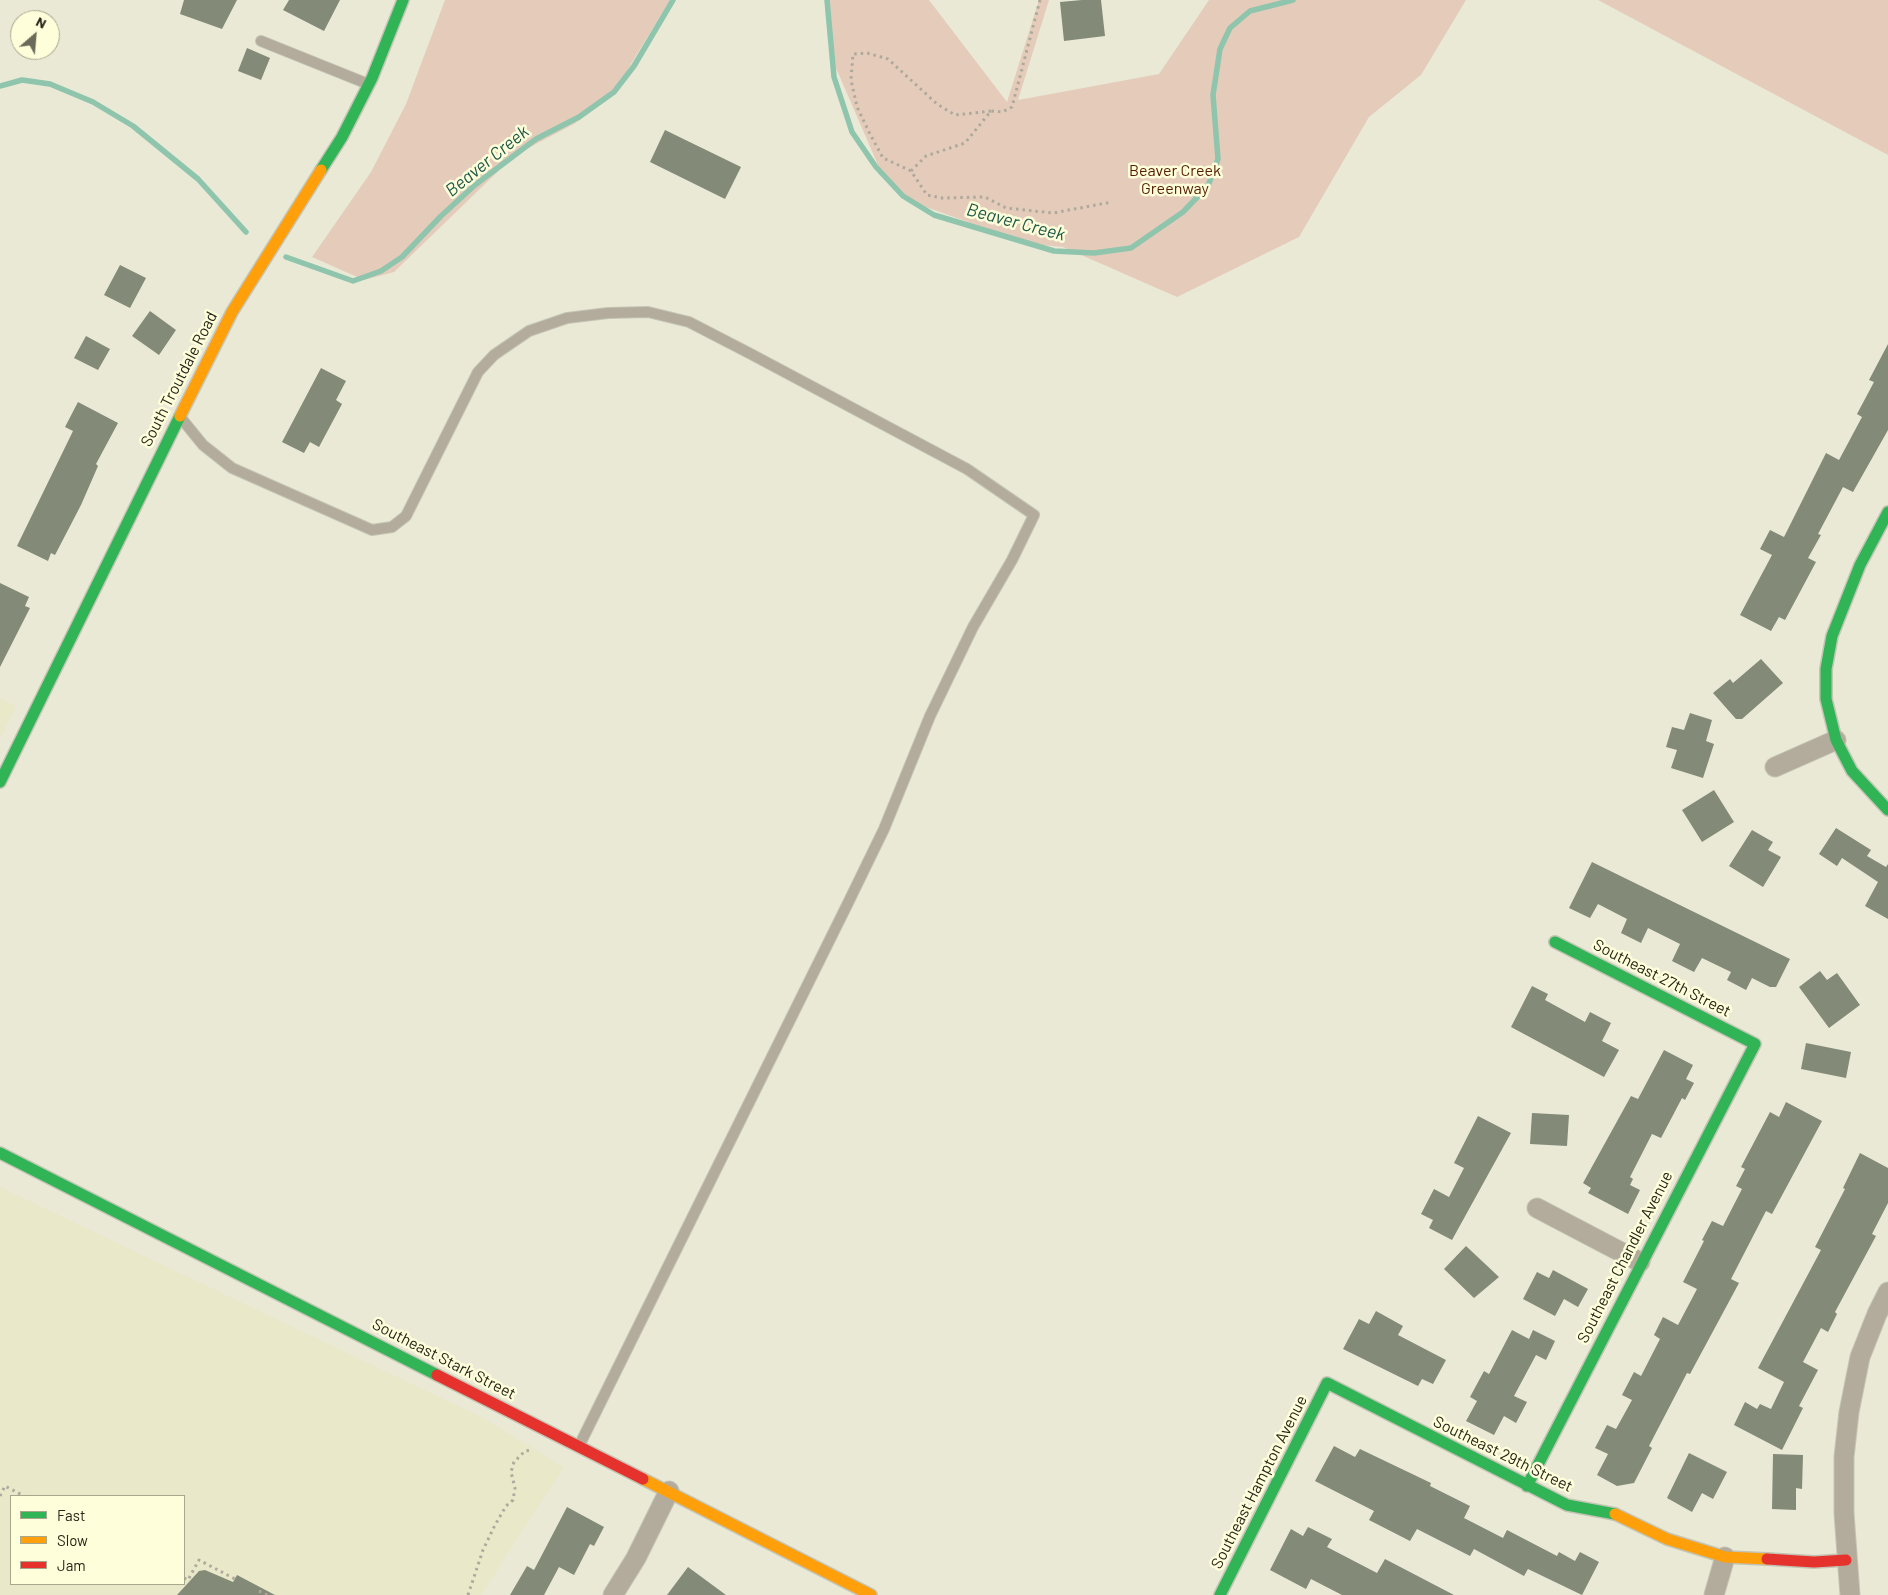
<!DOCTYPE html>
<style>
body{margin:0}
#map{position:relative;width:1888px;height:1595px;overflow:hidden;background:#e9e9d6;font-family:Barlow,sans-serif}
canvas{display:block}
.legend{position:absolute;left:10px;top:1495px;width:175px;height:90px;box-sizing:border-box;background:#fefedb;border:1px solid #a7a78d;margin:0;padding:6px 9px;list-style:none;font-size:15px;color:#252518}
.legend li{display:flex;align-items:center;gap:10px;height:25px}
.legend b{width:25px;border:1px solid #a7a78d}
.north{position:absolute;left:10px;top:10px;width:50px;height:50px;box-sizing:border-box;background:#fefedb;border:1px solid #a7a78d;border-radius:50%;rotate:27deg;font-size:14px;font-weight:700;line-height:20px;text-align:center;color:#252518}
.north::after{content:'';display:block;margin:auto;width:18px;height:22px;background:#6a6a5a;clip-path:polygon(50% 0,100% 100%,50% 72%,0 100%)}
</style>
<div id="map">
<canvas width="1888" height="1595"></canvas>
<ul class="legend">
<li><b style="height:6px;background:#30b455"></b>Fast</li>
<li><b style="height:6px;background:#ff9f0a"></b>Slow</li>
<li><b style="height:6px;background:#e5322d"></b>Jam</li>
</ul>
<div class="north">N</div>
</div>
<script>
const g = document.querySelector('canvas').getContext('2d');
g.lineJoin = 'round';
function fill(path, color) {
  g.fillStyle = color;
  g.fill(path, 'evenodd');
}
function poly(rows) {
  const path = new Path2D();
  for (const r of rows) {
    path.moveTo(r[0], r[1]);
    for (let i = 2; i < r.length; i += 2) path.lineTo(r[i], r[i + 1]);
  }
  return path;
}
function trace(path, color, width, dash) {
  g.strokeStyle = color;
  g.lineWidth = width;
  g.lineCap = dash ? 'butt' : 'round';
  g.setLineDash(dash || []);
  g.stroke(path);
}
function write(font, color, halo, rows, align = 'center') {
  g.font = font + ' Barlow,sans-serif';
  g.lineWidth = 5;
  g.setLineDash([]);
  g.textBaseline = 'middle';
  g.strokeStyle = halo;
  g.fillStyle = color;
  for (const [text, x, y, turn = 0] of rows) {
    g.save();
    g.translate(x, y);
    g.rotate((+turn || 0) * Math.PI / 180);
    g.textAlign = isNaN(turn) ? turn : align;
    if (halo) g.strokeText(text, 0, 0);
    g.fillText(text, 0, 0);
    g.restore();
  }
}
const built = poly([
 [0,698,16,706,0,738],
 [0,1187,483,1418,564,1467,481,1595,0,1595],
 [11,1496,184,1496,184,1584,11,1584]
]);
const green = poly([
 [445,0,670,0,611,97,574,124,515,155,394,272,364,280,312,257,371,172,406,104],
 [827,0,929,0,1007,102,1039,0,1049,0,1018,100,1159,74,1209,0,1466,0,1421,75,1369,117,1299,237,1177,297,1063,247,1029,244,912,202,881,172,836,68],
 [1598,0,1888,0,1888,155]
]);
const stream = poly([
 [827,0,834,77,852,132,876,167,903,196,934,215,1054,251,1094,253,1131,248,1183,212,1208,186,1218,159,1213,95,1220,49,1230,28,1250,11,1293,0],
 [0,86,22,80,50,84,93,102,133,126,198,179,246,232],
 [286,257,353,281,381,271,402,257,441,216,475,185,536,139,579,117,614,92,634,66,673,0]
]);
const building = poly([
 [184,0,237,0,222,29,180,14],
 [289,0,340,0,324,31,283,10],
 [1082,0,1101,0,1105,36,1064,41,1060,2],
 [247,48,270,58,261,80,238,71],
 [665,130,741,167,725,199,650,162],
 [120,265,146,278,130,308,104,295],
 [150,311,176,330,159,355,132,336],
 [86,336,110,349,98,370,74,358],
 [1888,344,1888,430,1853,492,1843,487,1818,534,1821,535,1808,558,1816,562,1785,620,1779,617,1771,631,1740,615,1772,555,1760,549,1770,530,1784,537,1826,453,1839,460,1862,417,1857,414,1874,382,1869,380],
 [321,368,346,381,336,400,342,404,319,447,310,442,304,453,282,442],
 [78,402,118,423,96,464,98,466,81,505,55,555,51,553,48,561,17,546,73,431,65,427],
 [0,583,29,597,25,606,30,608,0,667],
 [1761,659,1783,683,1742,719,1736,719,1713,693,1730,679,1733,683],
 [1690,713,1712,720,1706,741,1714,744,1703,778,1671,768,1677,750,1666,747,1672,727,1684,730],
 [1714,790,1734,822,1702,842,1682,810],
 [1836,828,1871,850,1867,856,1886,867,1888,864,1888,919,1865,906,1878,882,1842,858,1837,866,1819,854],
 [1752,830,1773,842,1768,850,1781,857,1763,887,1729,866],
 [1592,862,1790,959,1776,987,1770,987,1752,978,1746,990,1727,980,1731,972,1702,958,1694,972,1672,961,1680,944,1648,928,1641,943,1621,933,1627,919,1598,904,1590,918,1569,908],
 [1820,971,1827,980,1837,973,1860,1005,1829,1028,1799,987],
 [1532,986,1548,994,1545,1000,1585,1022,1590,1012,1611,1023,1602,1041,1619,1050,1604,1077,1511,1027],
 [1806,1043,1851,1052,1846,1078,1801,1069],
 [1664,1050,1693,1065,1686,1079,1694,1083,1685,1100,1682,1098,1661,1138,1652,1134,1630,1177,1633,1179,1630,1185,1640,1190,1628,1214,1588,1193,1591,1188,1583,1183,1631,1096,1638,1099],
 [1786,1102,1822,1121,1772,1214,1766,1211,1731,1279,1739,1283,1690,1374,1687,1373,1649,1446,1652,1448,1634,1483,1617,1486,1597,1475,1608,1454,1595,1448,1607,1425,1616,1429,1632,1400,1622,1395,1634,1372,1641,1376,1660,1339,1654,1335,1663,1317,1678,1325,1697,1289,1683,1282,1704,1241,1702,1240,1712,1221,1723,1226,1742,1189,1736,1186,1745,1169,1741,1167,1770,1112,1779,1117],
 [1532,1113,1569,1115,1567,1146,1530,1144],
 [1478,1116,1511,1133,1452,1240,1429,1228,1433,1220,1421,1214,1434,1189,1449,1197,1464,1168,1454,1163],
 [1860,1153,1888,1168,1888,1203,1872,1234,1876,1236,1835,1312,1837,1314,1828,1332,1821,1328,1803,1362,1818,1370,1799,1406,1803,1408,1782,1450,1734,1425,1745,1402,1757,1409,1760,1404,1771,1409,1784,1382,1758,1368,1821,1250,1815,1247,1845,1189,1843,1188],
 [1466,1246,1499,1277,1474,1298,1444,1269],
 [1553,1270,1588,1289,1578,1307,1564,1299,1555,1316,1523,1299,1537,1272,1549,1278],
 [1376,1311,1403,1326,1398,1335,1446,1360,1433,1384,1422,1379,1418,1386,1343,1349,1359,1319,1369,1324],
 [1512,1330,1529,1339,1533,1330,1555,1341,1546,1360,1536,1355,1514,1396,1527,1402,1516,1423,1504,1416,1494,1435,1466,1421,1477,1401,1470,1397,1484,1371,1489,1374],
 [1334,1446,1355,1457,1360,1449,1431,1483,1430,1486,1470,1506,1464,1518,1503,1538,1507,1530,1557,1556,1559,1552,1575,1561,1580,1552,1599,1562,1582,1595,1528,1569,1524,1576,1474,1549,1470,1556,1417,1529,1410,1541,1369,1520,1374,1511,1315,1481],
 [1689,1453,1727,1472,1713,1499,1702,1493,1692,1512,1667,1498],
 [1773,1454,1803,1455,1802,1489,1796,1488,1796,1510,1772,1509],
 [567,1507,604,1527,594,1546,590,1544,574,1575,559,1567,544,1595,510,1595,527,1566,534,1570],
 [1308,1527,1332,1539,1327,1547,1377,1573,1385,1559,1454,1595,1342,1595,1311,1579,1306,1589,1270,1570,1291,1529,1303,1536],
 [688,1567,726,1595,667,1595],
 [205,1570,233,1582,237,1575,275,1595,177,1595,199,1571]
]);
const path = poly([
 [991,111,955,115,937,104,888,59,867,53,853,54,851,80,857,107,870,134,883,158,911,171,927,195,942,198,985,197,1006,208,1053,213,1112,202],
 [911,171,926,156,965,143,991,111,1002,112,1012,107,1040,0],
 [0,1496,5,1486,24,1496],
 [184,1578,188,1580,199,1560,235,1579],
 [259,1591,267,1595],
 [468,1595,483,1550,495,1525,506,1506,513,1500,515,1488,511,1472,514,1462,525,1451,532,1450]
]);
const lane = poly([
 [261,41,368,84],
 [181,418,203,445,232,468,372,530,392,527,406,516,478,372,494,355,529,331,567,318,608,313,648,312,689,322,749,353,967,469,1034,515,1012,560,973,627,930,716,884,829,848,903,579,1446]
]);
const street = poly([
 [1775,767,1836,740],
 [1537,1208,1640,1262],
 [613,1595,636,1558,669,1491],
 [1714,1595,1725,1557],
 [1850,1595,1844,1513,1844,1457,1849,1412,1860,1357,1877,1314,1888,1292]
]);
const fast = poly([
 [321,170,342,137,372,78,403,0],
 [1888,512,1860,565,1832,636,1826,669,1826,699,1836,740,1852,771,1888,810],
 [0,782,180,416],
 [0,1153,437,1375],
 [1527,1486,1755,1044,1555,942],
 [1220,1595,1327,1383,1567,1505,1615,1514]
]);
const slow = poly([
 [180,416,232,312,321,170],
 [643,1479,871,1595],
 [1615,1514,1667,1539,1725,1557,1767,1559]
]);
const jam = poly([
 [437,1375,643,1479],
 [1767,1559,1814,1562,1846,1560]
]);
const parkNames = [
 ["Beaver Creek",1175,171],
 ["Greenway",1175,189]
];
const streetNames = [
 ["South Troutdale Road",179,379,-63],
 ["Southeast 27th Street",1662,978,27],
 ["Southeast Chandler Avenue",1625,1257,-63],
 ["Southeast Stark Street",444,1359,27],
 ["Southeast 29th Street",1503,1454,26],
 ["Southeast Hampton Avenue",1259,1482,-63]
];
const waterNames = [
 ["Beaver Creek",487,161,-39],
 ["Beaver Creek",1016,222,15]
];
fill(built, '#e9e8c9');
fill(green, '#e5ccba');
trace(stream, '#8fc4ad', 5.5);
fill(building, '#838a78');
trace(lane, '#c4c4b5', 12);
trace(street, '#c4c4b5', 21);
trace(fast, '#c4c4b5', 14);
trace(slow, '#c4c4b5', 14);
trace(jam, '#c4c4b5', 14);
trace(path, '#aea99c', 3, [2.5, 4]);
trace(lane, '#b3ab9b', 10);
trace(street, '#b3ab9b', 19);
trace(fast, '#30b455', 11);
trace(slow, '#ff9f0a', 11);
trace(jam, '#e5322d', 11);
write('16px', '#551c01', '#fefedb', parkNames);
write('16px', '#252518', '#fefedb', streetNames);
write('italic 18px', '#1d5948', '#fefedb', waterNames);
</script>
